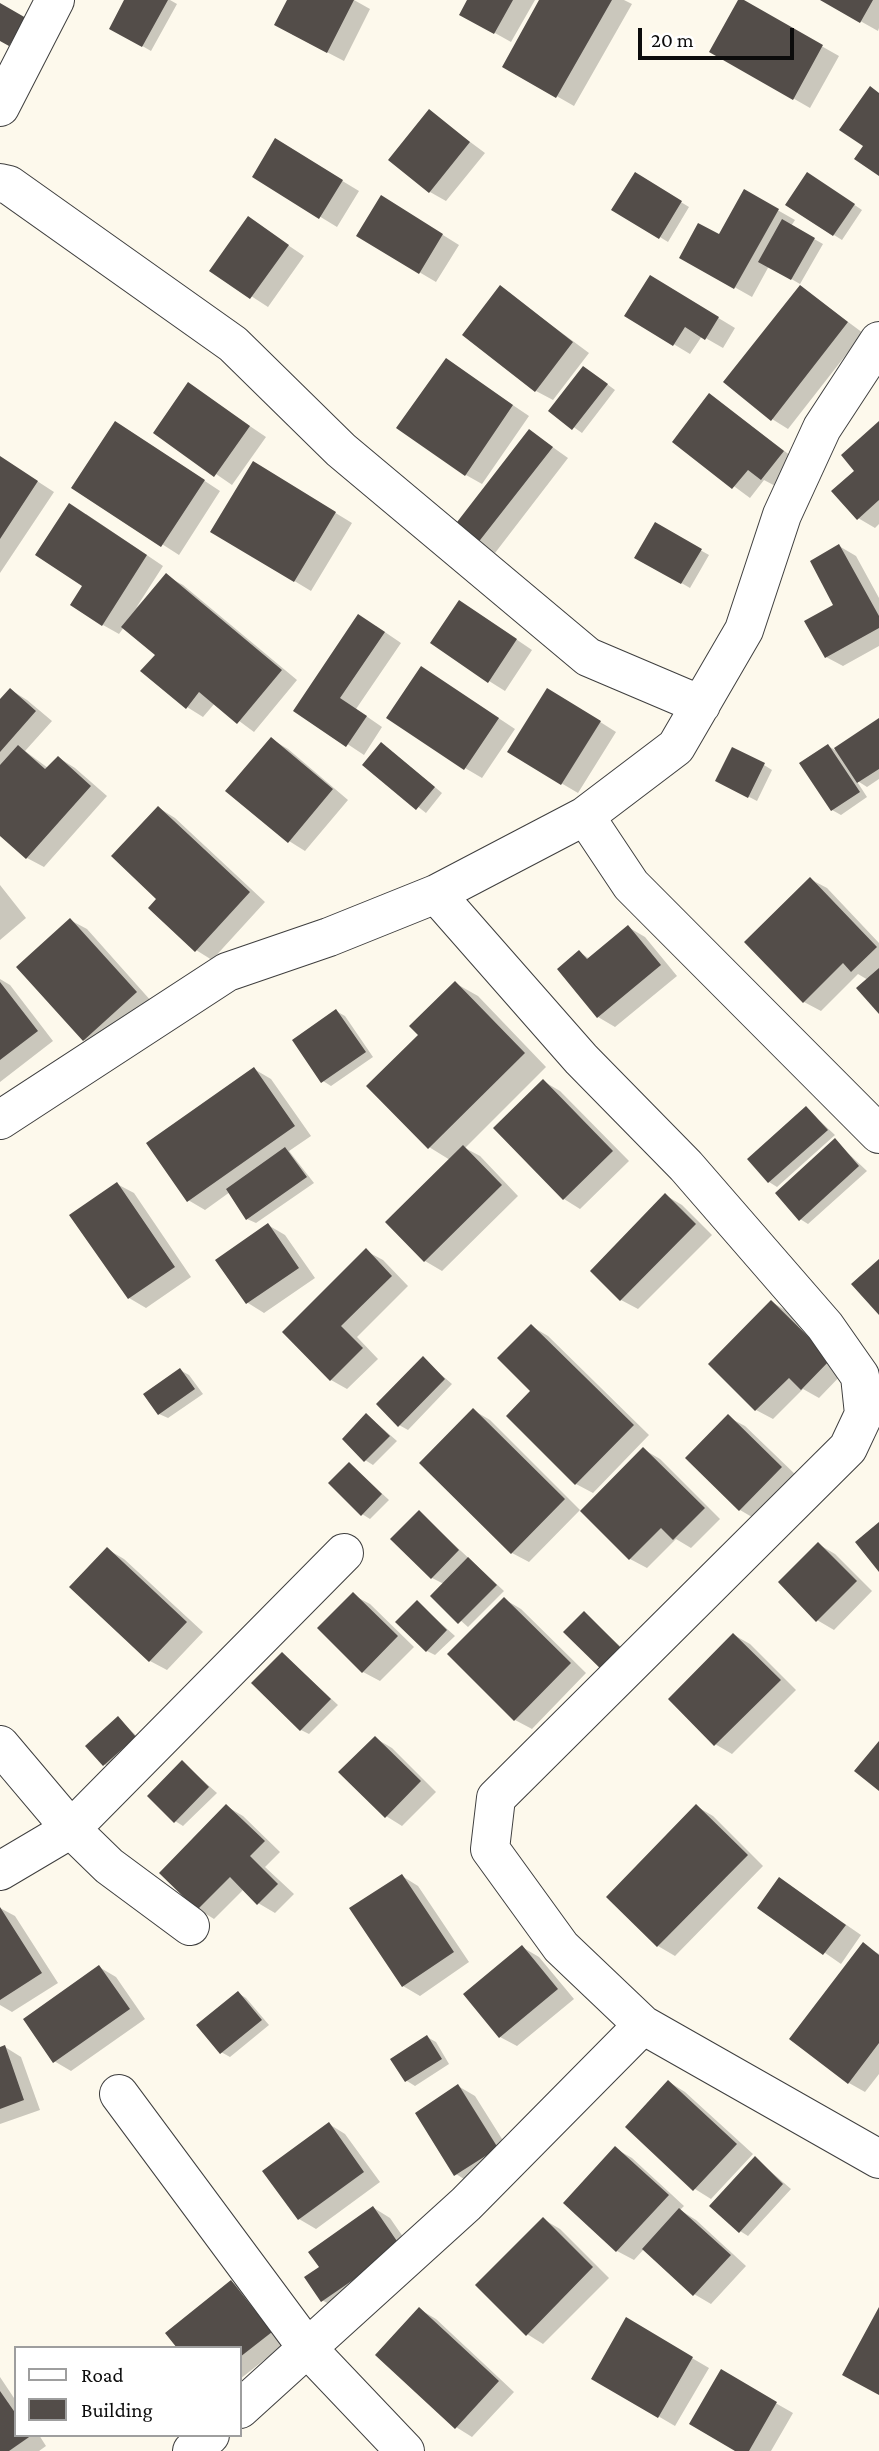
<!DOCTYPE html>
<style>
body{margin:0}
#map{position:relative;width:879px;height:2451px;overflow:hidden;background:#fdf9ec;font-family:"Crimson Pro",serif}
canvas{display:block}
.legend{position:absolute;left:14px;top:2346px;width:228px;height:91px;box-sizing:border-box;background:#fff;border:2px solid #9e9e9e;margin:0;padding:9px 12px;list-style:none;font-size:21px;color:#0c0c0c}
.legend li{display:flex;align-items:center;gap:14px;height:35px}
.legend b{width:35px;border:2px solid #9e9e9e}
.scale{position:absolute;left:638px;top:28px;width:156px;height:32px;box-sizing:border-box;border:4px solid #0c0c0c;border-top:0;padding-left:9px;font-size:21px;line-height:24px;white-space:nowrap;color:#0c0c0c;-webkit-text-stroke:5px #fff;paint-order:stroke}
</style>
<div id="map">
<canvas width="879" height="2451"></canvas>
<ul class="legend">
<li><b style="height:9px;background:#fff"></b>Road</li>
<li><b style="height:19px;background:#534d49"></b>Building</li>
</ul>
<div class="scale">20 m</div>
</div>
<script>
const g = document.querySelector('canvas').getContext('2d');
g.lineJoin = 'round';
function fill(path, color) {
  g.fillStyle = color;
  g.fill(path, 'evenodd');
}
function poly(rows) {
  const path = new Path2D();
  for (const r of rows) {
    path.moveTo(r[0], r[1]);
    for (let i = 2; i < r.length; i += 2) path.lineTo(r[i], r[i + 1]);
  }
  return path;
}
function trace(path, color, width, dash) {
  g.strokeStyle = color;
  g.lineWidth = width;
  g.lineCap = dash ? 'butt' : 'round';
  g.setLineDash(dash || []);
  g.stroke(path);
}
const shadow = poly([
 [126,0,170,0,177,4,151,51,111,28],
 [289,0,354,0,370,9,344,61,292,34],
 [469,0,535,0,511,42,461,14],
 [541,0,624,0,632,4,574,106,504,66],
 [740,0,839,56,810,108,711,51],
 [823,0,879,0,879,28,878,31],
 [430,112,485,153,446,201,430,192],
 [291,150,359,191,337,227,255,177],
 [635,174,689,207,668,242,614,209],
 [816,179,862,210,842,240,834,235],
 [744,191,795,220,791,226,823,244,800,284,769,266,752,297,681,257,720,236],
 [398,207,459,245,436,282,358,236],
 [248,218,304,256,268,307,211,270],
 [500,287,589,353,553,400,536,391],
 [667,287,735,328,723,348,702,336,690,354,627,316],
 [801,287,863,333,788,429,772,419],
 [446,360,529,416,482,484,466,475],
 [592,373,615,390,582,433,551,411],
 [189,385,266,437,232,485,155,432],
 [710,395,799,462,779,488,764,480,750,498,674,442],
 [879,424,879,524,875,528,858,518,856,471],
 [530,431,568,458,495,553,478,543],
 [132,433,220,491,179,555,73,487],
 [0,457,54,492,0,573],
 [270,473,352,523,311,591,213,532],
 [86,514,163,566,136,608,166,576,183,585,297,680,254,732,215,703,203,717,187,707,157,655,124,627,119,634,103,625,85,585],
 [656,525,709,555,690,588,637,557],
 [839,546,856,556,879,598,879,646,843,666,826,657,836,605],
 [476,612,532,650,505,691,489,681],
 [376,626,401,643,356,709,382,727,364,755,296,710],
 [438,678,515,729,482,778,465,768],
 [11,690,27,700,52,721,25,751,48,768,59,758,75,768,107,796,44,867,27,858,0,833,0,702],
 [564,699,616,732,578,793,561,783],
 [879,720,879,779,867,787,856,780,867,797,841,815,832,810,828,746,835,750],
 [271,739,288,749,348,800,305,851,289,841],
 [390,750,442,793,426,813,365,765],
 [764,765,772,770,757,801,726,785],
 [159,808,175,818,265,902,212,960,196,950,158,899],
 [810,879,827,888,879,943,879,1011,868,980,858,974,821,1011,804,1002],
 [0,885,26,918,0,940],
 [70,920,87,929,152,1002,101,1050,84,1040,19,967],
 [628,927,645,937,677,976,615,1027,598,1017,579,952,590,959],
 [0,979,10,985,53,1041,0,1082],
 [455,983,478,996,546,1067,465,1148,480,1156,518,1196,442,1271,425,1261,450,1160,429,1147,420,1035],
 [336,1011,345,1016,373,1057,331,1086,323,1081],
 [254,1069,271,1079,311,1136,289,1151,314,1183,256,1223,247,1219,230,1192,205,1210,188,1200],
 [543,1081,560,1091,629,1161,580,1209,564,1199],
 [806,1108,835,1135,777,1187,769,1182],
 [835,1141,867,1171,808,1224,800,1219],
 [117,1184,134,1193,191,1277,146,1308,129,1298],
 [665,1195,682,1205,712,1235,638,1309,621,1300,592,1271],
 [268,1225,285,1235,315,1278,264,1313,248,1303,218,1260],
 [366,1251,383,1260,408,1286,357,1337,378,1359,347,1389,331,1380,284,1332],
 [772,1302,788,1312,846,1370,819,1398,803,1389,773,1419,756,1410],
 [531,1326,548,1336,649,1435,593,1493,576,1484,508,1416,532,1391],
 [423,1359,452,1384,408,1430,399,1425],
 [180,1370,189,1375,203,1394,168,1418,159,1414],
 [473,1410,490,1420,580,1510,529,1562,512,1553,421,1463],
 [367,1415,397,1441,373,1465,365,1460],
 [728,1417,745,1426,798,1477,757,1520,740,1510,688,1458],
 [643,1449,660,1459,720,1519,691,1548,676,1539,647,1568,630,1559],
 [350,1464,389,1500,370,1519,362,1514],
 [419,1512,504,1591,468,1627,433,1596,444,1584,432,1578,393,1539],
 [818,1544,835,1554,872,1591,834,1630,817,1620],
 [107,1549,124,1559,203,1632,167,1670,150,1661],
 [353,1595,370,1604,414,1647,380,1681,363,1672],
 [504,1599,521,1609,586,1673,532,1729,515,1720],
 [417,1602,455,1636,435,1655,427,1651],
 [584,1613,634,1659,615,1677],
 [734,1635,750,1644,796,1690,732,1754,715,1744],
 [283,1654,338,1705,309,1734,301,1730],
 [118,1718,144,1743,112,1769,104,1764],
 [375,1738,392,1748,436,1792,402,1826,386,1816],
 [182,1762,217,1793,183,1826,175,1821],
 [226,1806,243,1816,280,1852,265,1867,294,1894,275,1913,258,1903,244,1889,214,1919,198,1909],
 [696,1806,713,1816,763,1866,675,1956,658,1946],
 [402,1876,418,1886,469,1962,420,1996,403,1986],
 [780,1879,861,1935,841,1964,759,1907],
 [0,1908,15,1916,58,1983,12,2012,0,2005],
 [863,1945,879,1954,879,2074,865,2092,849,2083],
 [522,1947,539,1957,574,1999,517,2046,500,2037],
 [99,1967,116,1977,145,2019,71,2071,54,2061],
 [238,1993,246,1998,269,2025,230,2057,221,2052],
 [427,2037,436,2042,449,2064,415,2086,407,2081],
 [5,2047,21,2057,40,2110,0,2124,0,2049],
 [669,2082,685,2092,753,2154,711,2199,695,2189],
 [458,2086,475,2096,514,2158,472,2184,456,2174],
 [329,2124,345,2134,380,2182,316,2229,299,2219],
 [616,2149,632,2158,684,2206,680,2210,696,2220,746,2266,711,2304,694,2294,644,2249,634,2260,617,2251],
 [755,2158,791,2189,748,2236,740,2231],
 [374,2208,390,2218,417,2257,339,2310,322,2300,321,2267],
 [543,2219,560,2229,609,2278,543,2344,527,2334],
 [231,2282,248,2291,287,2342,240,2379,240,2348],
 [419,2309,436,2319,514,2392,472,2437,456,2427],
 [627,2320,709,2368,675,2426,593,2378],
 [721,2372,793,2413,771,2451,738,2451],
 [0,2377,16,2401,16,2435,39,2435,46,2446,39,2451,0,2451]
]);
const building = poly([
 [124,0,168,0,142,47,109,29],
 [287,0,354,0,327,53,274,25],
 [467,0,513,0,494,34,459,15],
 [539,0,612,0,556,98,502,67],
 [738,0,744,0,823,45,793,100,709,52],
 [820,0,873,0,860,23],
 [0,3,26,18,9,46,0,41],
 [870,86,879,93,879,176,854,159,863,146,839,130],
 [429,109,470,142,429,193,388,160],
 [275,138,343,180,319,219,252,177],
 [635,172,682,201,659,239,611,210],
 [807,172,855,204,833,236,785,205],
 [744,189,779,209,734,289,679,258,698,223,719,234],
 [381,195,443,234,419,274,356,236],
 [248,216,289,245,250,299,209,271],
 [782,219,815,238,791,280,758,262],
 [650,275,719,317,705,340,685,327,673,346,624,316],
 [500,285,573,342,535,392,462,335],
 [800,285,848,322,771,421,723,382],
 [446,358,513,405,465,476,396,428],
 [583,366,608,384,572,430,548,411],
 [188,382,250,426,214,477,153,433],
 [709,393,784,451,761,480,748,470,732,489,672,442],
 [115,421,205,480,161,547,71,488],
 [879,421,879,500,857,520,831,491,854,471,841,455],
 [529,429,553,447,477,544,454,526],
 [0,456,38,481,0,539],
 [253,461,336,512,294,582,210,532],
 [69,503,147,555,102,626,70,605,82,586,35,555],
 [655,522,702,549,681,584,634,558],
 [839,544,879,616,879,628,825,658,804,621,833,605,810,561],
 [166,573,282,670,237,724,199,692,186,709,140,671,155,655,121,627],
 [459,600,517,639,488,683,430,643],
 [358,614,385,632,340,698,367,716,346,747,293,711],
 [421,666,499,718,464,770,386,718],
 [10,688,36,711,0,752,0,699],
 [547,688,601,721,561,785,507,752],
 [879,718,879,769,857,783,834,748],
 [271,737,333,789,288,843,225,791],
 [381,742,435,787,416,810,362,765],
 [828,744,860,792,831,811,799,763],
 [18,745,45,769,58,756,91,786,26,859,0,836,0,765],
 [732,747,765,763,748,798,715,781],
 [158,806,250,892,195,952,148,908,156,899,111,856],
 [810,877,877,947,851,972,843,963,803,1003,744,942],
 [70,918,137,992,83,1041,16,967],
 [628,925,661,965,597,1018,557,969,579,950,587,959],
 [879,968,879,1014,856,988],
 [455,981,525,1053,428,1149,366,1086,418,1035,409,1026],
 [0,982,38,1031,0,1060],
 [336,1009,366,1052,321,1083,292,1040],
 [254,1067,295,1126,187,1202,146,1143],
 [543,1079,613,1151,563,1200,493,1128],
 [806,1106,828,1130,768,1183,747,1159],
 [835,1138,859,1166,799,1221,775,1193],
 [463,1145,502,1185,424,1262,385,1222],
 [285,1147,307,1177,246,1220,226,1189],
 [117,1182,175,1267,128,1299,69,1215],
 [665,1193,696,1224,620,1301,590,1271],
 [268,1223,299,1268,246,1304,215,1260],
 [366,1248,392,1276,341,1326,363,1348,330,1381,282,1332],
 [879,1259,879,1315,851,1284],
 [771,1300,831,1359,801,1390,789,1378,755,1411,708,1364],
 [531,1324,634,1425,575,1485,506,1416,530,1391,497,1358],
 [423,1356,445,1379,398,1427,376,1404],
 [180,1368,195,1389,158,1415,143,1394],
 [473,1408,565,1499,511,1554,419,1463],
 [366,1413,390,1436,364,1462,342,1439],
 [728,1414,782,1467,739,1511,685,1458],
 [643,1447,705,1508,673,1540,661,1528,629,1560,580,1511],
 [349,1462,382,1494,361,1516,328,1483],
 [419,1510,459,1550,431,1579,390,1539],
 [879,1522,879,1572,855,1542],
 [818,1542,857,1581,816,1622,778,1582],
 [107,1547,187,1622,149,1662,69,1587],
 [468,1557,497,1585,458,1624,430,1596],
 [353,1592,398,1636,362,1673,317,1628],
 [504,1597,571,1663,514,1721,447,1654],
 [417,1600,447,1630,426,1652,395,1622],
 [584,1611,626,1653,606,1674,563,1632],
 [733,1633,781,1680,714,1746,668,1699],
 [282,1652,331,1699,300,1731,251,1683],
 [118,1716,136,1737,103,1766,85,1746],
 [375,1736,421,1781,385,1818,338,1772],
 [879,1741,879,1791,854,1771],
 [182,1760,209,1787,174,1823,147,1796],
 [226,1804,265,1841,250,1856,278,1884,257,1905,230,1877,197,1910,159,1873],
 [696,1804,748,1855,657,1947,606,1897],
 [402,1874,454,1952,402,1987,349,1908],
 [779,1877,846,1925,823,1955,757,1908],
 [0,1907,42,1973,0,2000],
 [863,1942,879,1955,879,2043,848,2084,789,2039],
 [522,1945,558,1989,499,2038,463,1994],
 [99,1965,130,2009,53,2063,23,2019],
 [238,1991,262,2020,220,2054,196,2025],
 [427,2035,442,2059,405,2082,390,2059],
 [5,2045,24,2100,0,2109,0,2047],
 [668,2080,737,2144,693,2191,625,2127],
 [458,2084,498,2148,454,2176,415,2113],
 [329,2122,364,2172,298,2220,262,2171],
 [615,2146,669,2195,616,2252,563,2203],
 [755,2156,783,2184,739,2233,709,2206],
 [373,2206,401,2247,321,2302,304,2277,319,2267,308,2252],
 [679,2208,731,2255,693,2296,642,2249],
 [543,2217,593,2267,526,2336,475,2285],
 [231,2280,272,2332,240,2357,240,2348,177,2348,165,2333],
 [419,2307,499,2381,455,2429,375,2355],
 [879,2307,879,2395,842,2375],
 [626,2317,693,2357,658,2418,591,2379],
 [721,2369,777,2402,749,2451,735,2451,689,2424],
 [0,2391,16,2414,16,2435,32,2435,9,2451,0,2451]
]);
const minor = poly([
 [0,107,55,0],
 [0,183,9,185,233,344,341,450,588,657,701,705],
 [585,816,631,885,879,1134],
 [436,894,581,1059,686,1166,825,1326,860,1376,864,1414,848,1448,496,1798,490,1849,561,1947,643,2025,879,2159],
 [0,1120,227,972,329,937,436,894,585,816,676,747,744,630,782,515,822,428,879,341],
 [0,1745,71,1829,109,1866,190,1926],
 [0,1871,71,1829,344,1553],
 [119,2094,308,2349,405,2451],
 [240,2409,466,2204,643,2025],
 [192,2451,210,2435]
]);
fill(shadow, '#0003');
fill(building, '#534d49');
trace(minor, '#3f3f3f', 40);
trace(minor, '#fff', 38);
</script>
